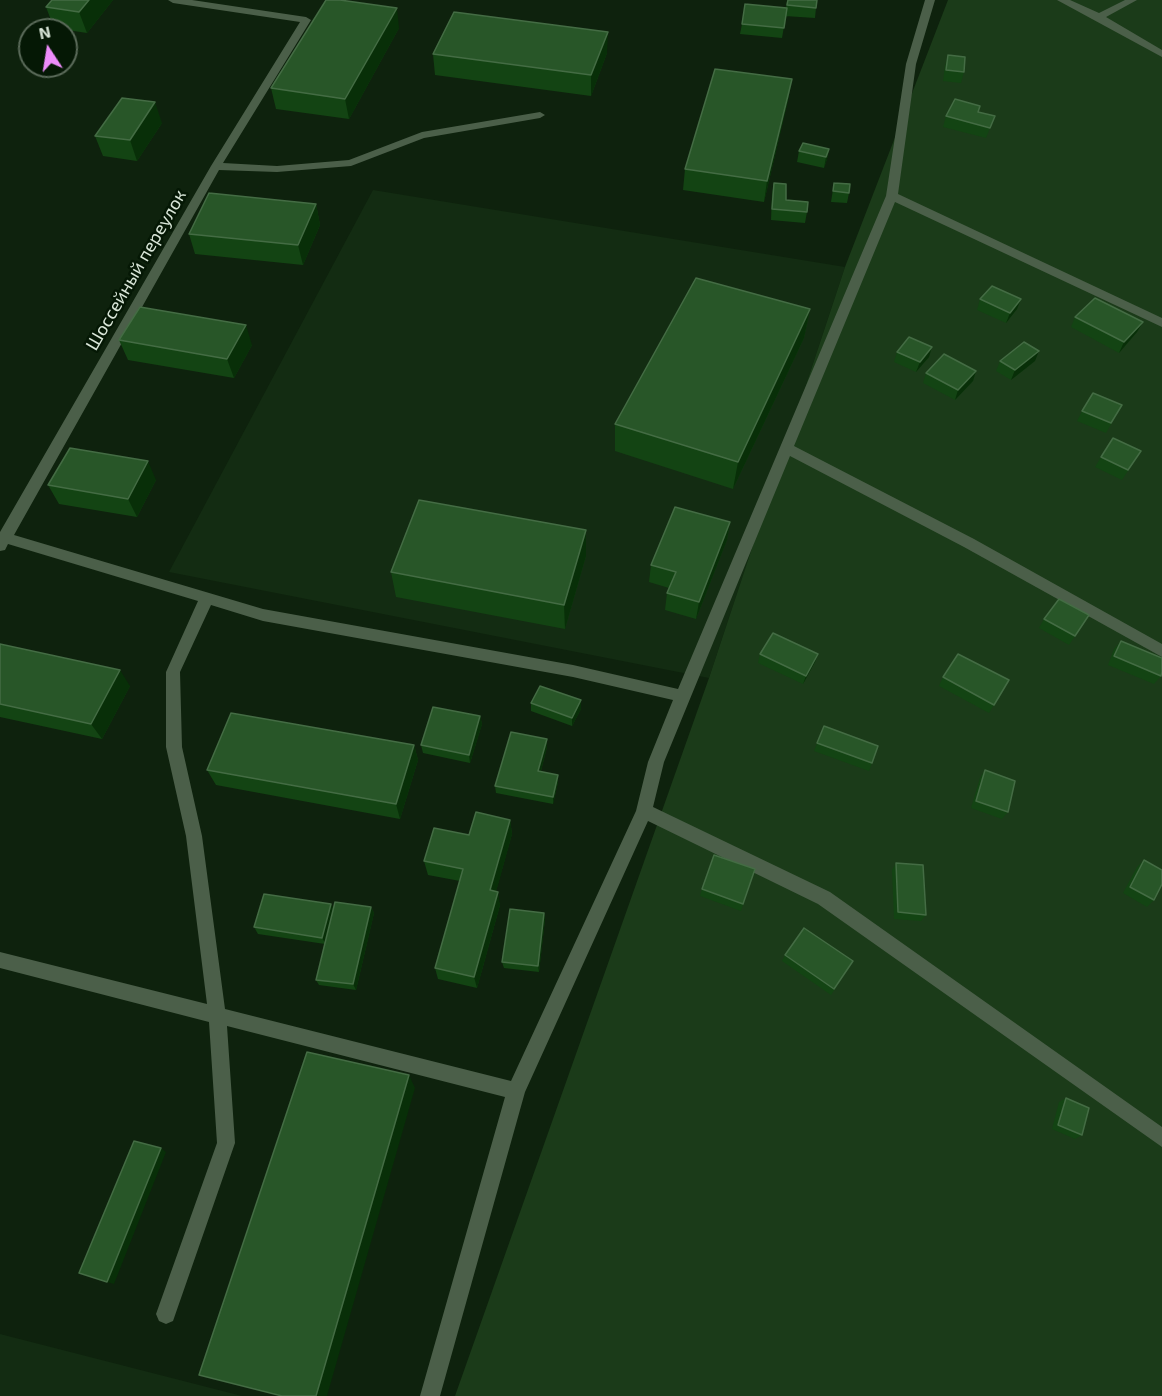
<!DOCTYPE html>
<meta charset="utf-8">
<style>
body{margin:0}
#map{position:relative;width:1162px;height:1396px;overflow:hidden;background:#0e220d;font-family:"Exo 2",sans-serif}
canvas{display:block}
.north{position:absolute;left:18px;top:18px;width:60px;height:60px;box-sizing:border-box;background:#051805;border:2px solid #5a6a59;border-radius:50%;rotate:348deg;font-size:16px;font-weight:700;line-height:24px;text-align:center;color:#d9e6d8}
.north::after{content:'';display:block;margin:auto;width:21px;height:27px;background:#ed8cfa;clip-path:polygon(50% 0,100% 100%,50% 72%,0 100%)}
</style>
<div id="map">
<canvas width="1162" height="1396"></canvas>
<div class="north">N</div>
</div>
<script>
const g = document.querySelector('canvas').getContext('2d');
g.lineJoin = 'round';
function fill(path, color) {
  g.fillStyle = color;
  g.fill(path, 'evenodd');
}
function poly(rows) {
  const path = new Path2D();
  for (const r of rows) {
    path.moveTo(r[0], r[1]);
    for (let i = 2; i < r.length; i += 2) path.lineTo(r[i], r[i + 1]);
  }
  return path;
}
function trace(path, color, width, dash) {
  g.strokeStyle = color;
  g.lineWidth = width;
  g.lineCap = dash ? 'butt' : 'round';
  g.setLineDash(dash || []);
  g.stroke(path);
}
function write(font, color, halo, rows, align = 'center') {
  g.font = font + ' "Exo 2",sans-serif';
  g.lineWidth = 5;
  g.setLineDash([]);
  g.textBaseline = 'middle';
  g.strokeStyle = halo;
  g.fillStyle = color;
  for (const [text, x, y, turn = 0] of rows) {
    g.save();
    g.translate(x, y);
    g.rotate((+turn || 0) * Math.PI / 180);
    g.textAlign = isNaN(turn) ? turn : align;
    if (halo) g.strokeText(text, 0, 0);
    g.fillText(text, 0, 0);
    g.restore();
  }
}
const built = poly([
 [373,190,845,267,709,678,169,572],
 [0,1334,242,1396,0,1396]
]);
const green = poly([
 [948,0,1162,0,1162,1396,455,1396,709,678,845,267]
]);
const minor = poly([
 [168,0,192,0,306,17,311,20,223,163,277,166,349,160,422,132,540,112,545,115,540,118,424,138,351,166,277,172,219,170,14,535,263,609,573,665,678,689,886,196,906,64,925,0,935,0,916,64,898,194,1162,318,1162,327,895,202,794,446,974,539,1162,644,1162,657,964,547,790,456,664,762,653,807,830,892,1162,1127,1162,1147,818,904,648,821,525,1092,440,1396,420,1396,505,1097,227,1026,235,1143,173,1321,166,1324,159,1321,156,1314,217,1143,209,1022,0,968,0,952,207,1004,186,836,166,747,166,672,198,601,8,544,5,550,0,551,0,532,211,166,300,22,173,3,168,0],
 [211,605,263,621,573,677,673,700,648,762,636,811,511,1081,225,1009,202,836,182,747,180,672,211,605],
 [1057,0,1070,0,1099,13,1125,0,1137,0,1106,17,1162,50,1162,57,1057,0]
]);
const wall = poly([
 [52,0,113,0,87,33,54,28,46,7],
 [787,0,816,8,815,18,785,16,786,15,782,38,740,34,742,24,786,8],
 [399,28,349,119,276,109,271,88],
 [607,53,591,96,435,75,433,54],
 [948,55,964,72,961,83,943,81,945,66],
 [792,79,788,100,764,202,683,190,685,169],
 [980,106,979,112,995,116,986,138,943,127,946,116],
 [162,123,137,161,103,156,95,136],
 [829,149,827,159,824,168,797,162,799,151],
 [774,183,786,200,807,212,805,223,771,220,772,194],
 [834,183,849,193,847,203,831,202],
 [316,204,320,225,303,265,195,254,189,234],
 [980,299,1021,299,1017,309,1006,323,977,310],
 [810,309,804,338,733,489,615,451,615,424],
 [1075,317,1143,322,1137,332,1119,353,1071,327],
 [119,340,252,345,234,378,128,360],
 [897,352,929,357,916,372,894,362],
 [1000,361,1035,361,1011,380,996,371],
 [976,371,973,381,955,400,923,383,926,373],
 [1122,405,1106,433,1077,421,1082,411],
 [1101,457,1135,460,1122,480,1095,467],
 [156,480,137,517,59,504,48,485],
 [730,522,727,540,696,619,665,610,667,593,669,588,649,582,651,565],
 [586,530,586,556,565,629,396,597,391,572],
 [1089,615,1069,645,1039,628,1044,619],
 [1121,641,1161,676,1154,684,1108,665,1114,649],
 [0,644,130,686,102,739,0,717],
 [760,654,818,654,815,662,803,684,758,663],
 [943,677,1009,680,989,713,939,686],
 [531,703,581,709,572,726,531,711],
 [480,716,482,724,470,763,423,753,421,745],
 [824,726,872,763,869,771,814,751],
 [547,739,547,747,541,771,558,782,553,804,496,793,495,786],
 [414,745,418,760,400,819,216,785,207,770],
 [985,770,1008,812,1002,819,971,808,980,778],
 [510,820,512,834,496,891,500,905,477,988,438,979,435,968,460,881,428,875,424,861,469,835],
 [1144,860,1154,900,1147,907,1123,893,1137,867],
 [896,863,926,915,921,921,894,919,892,870],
 [755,869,741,911,700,896,702,889],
 [371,907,374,913,356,990,319,985,316,980,325,944,258,934,254,927,333,908],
 [544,913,545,919,539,972,504,968,502,962],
 [785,955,853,961,831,995,782,961],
 [1066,1098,1082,1135,1075,1139,1052,1129,1059,1102]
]);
const shadedWall = poly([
 [89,0,113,0,87,33,79,12],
 [397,8,399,28,349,119,345,99],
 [608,32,607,53,591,96,591,75],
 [792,79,788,100,764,202,767,181],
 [155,102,162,123,137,161,130,140],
 [829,149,827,159,824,168,826,157],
 [316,204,320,225,303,265,298,245],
 [1021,299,1017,309,1006,323,1010,313],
 [810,309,804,338,733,489,738,462],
 [1143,322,1137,332,1119,353,1124,342],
 [246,325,252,345,234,378,227,359],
 [932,347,929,357,916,372,920,362],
 [1039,351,1035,361,1011,380,1015,370],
 [976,371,973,381,955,400,958,390],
 [148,461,156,480,137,517,128,499],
 [730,522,727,540,696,619,699,602],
 [586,530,586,556,565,629,564,605],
 [818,654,815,662,803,684,806,676],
 [120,670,130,686,102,739,91,724],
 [581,700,581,709,572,726,572,718],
 [480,716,482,724,470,763,469,755],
 [547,739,547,747,539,778,538,771],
 [414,745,418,760,400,819,396,804],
 [558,775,558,782,553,804,553,797],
 [510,820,512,834,493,903,490,890],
 [498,892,500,905,477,988,474,977],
 [331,904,335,911,326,944,322,938],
 [371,907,374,913,356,990,353,984],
 [544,913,545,919,539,972,538,966],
 [409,1075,415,1088,327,1396,316,1396],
 [161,1148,166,1152,114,1284,107,1282]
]);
const building = poly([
 [52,0,89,0,79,12,46,7,52,0],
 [326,0,340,0,397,8,345,99,271,88,326,0],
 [788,0,817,0,816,8,787,5,788,0],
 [745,4,787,8,784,28,742,24,745,4],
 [454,12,608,32,591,75,433,54,454,12],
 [948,55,965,57,964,72,946,70,948,55],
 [715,69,792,79,767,181,685,169,715,69],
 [122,98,155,102,130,140,95,136,122,98],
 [955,99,980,106,978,112,995,116,990,128,946,116,955,99],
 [803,143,829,149,826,157,799,151,803,143],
 [774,183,786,184,786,200,808,202,807,212,772,209,774,183],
 [834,183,850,184,849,193,833,191,834,183],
 [209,193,316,204,298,245,189,234,209,193],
 [696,278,810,309,738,462,615,424,696,278],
 [992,286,1021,299,1010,313,980,299,992,286],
 [1095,298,1143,322,1124,342,1075,317,1095,298],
 [140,307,246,325,227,359,119,340,140,307],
 [909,337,932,347,920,362,897,352,909,337],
 [1024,342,1039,351,1015,370,1000,361,1024,342],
 [944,354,976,371,958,390,926,373,944,354],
 [1093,393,1122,405,1111,423,1082,411,1093,393],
 [1113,438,1141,451,1128,470,1101,457,1113,438],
 [70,448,148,461,128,499,48,485,70,448],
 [419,500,586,530,564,605,391,572,419,500],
 [675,507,730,522,699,602,667,593,676,572,651,565,675,507],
 [1059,599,1089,615,1075,636,1044,619,1059,599],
 [773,633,818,654,806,676,760,654,773,633],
 [1121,641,1162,658,1162,672,1161,676,1114,656,1121,641],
 [0,644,120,670,91,724,0,704,0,644],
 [958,654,1009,680,994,705,943,677,958,654],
 [540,686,581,700,572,718,531,703,540,686],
 [433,707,480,716,469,755,421,745,433,707],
 [231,713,414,745,396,804,207,770,231,713],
 [824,726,878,746,872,763,817,743,824,726],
 [511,732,547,739,538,771,558,775,553,797,495,786,511,732],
 [985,770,1015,781,1008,812,976,801,985,770],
 [476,812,510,820,490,890,498,892,474,977,435,968,463,869,424,861,434,828,469,835,476,812],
 [714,855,755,869,743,904,702,889,714,855],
 [1144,860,1162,870,1162,884,1154,900,1130,887,1144,860],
 [896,863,923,865,926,915,898,912,896,863],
 [264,894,331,904,322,938,254,927,264,894],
 [335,902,371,907,353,984,316,980,335,902],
 [510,909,544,913,538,966,502,962,510,909],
 [804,928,853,961,834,989,785,955,804,928],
 [307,1052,409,1075,316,1396,282,1396,199,1375,307,1052],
 [1066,1098,1089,1108,1082,1135,1058,1125,1066,1098],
 [134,1141,161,1148,107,1282,79,1273,134,1141]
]);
const farStreetnames = [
 ["Шоссейный переулок",136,270,-60]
];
fill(built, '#132c12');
fill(green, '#1b3b19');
fill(minor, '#4b5f49');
fill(wall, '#134413');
fill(shadedWall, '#082f08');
fill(building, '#285628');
trace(building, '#446c44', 1.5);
write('18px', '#d9e6d8', '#051805', farStreetnames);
</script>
